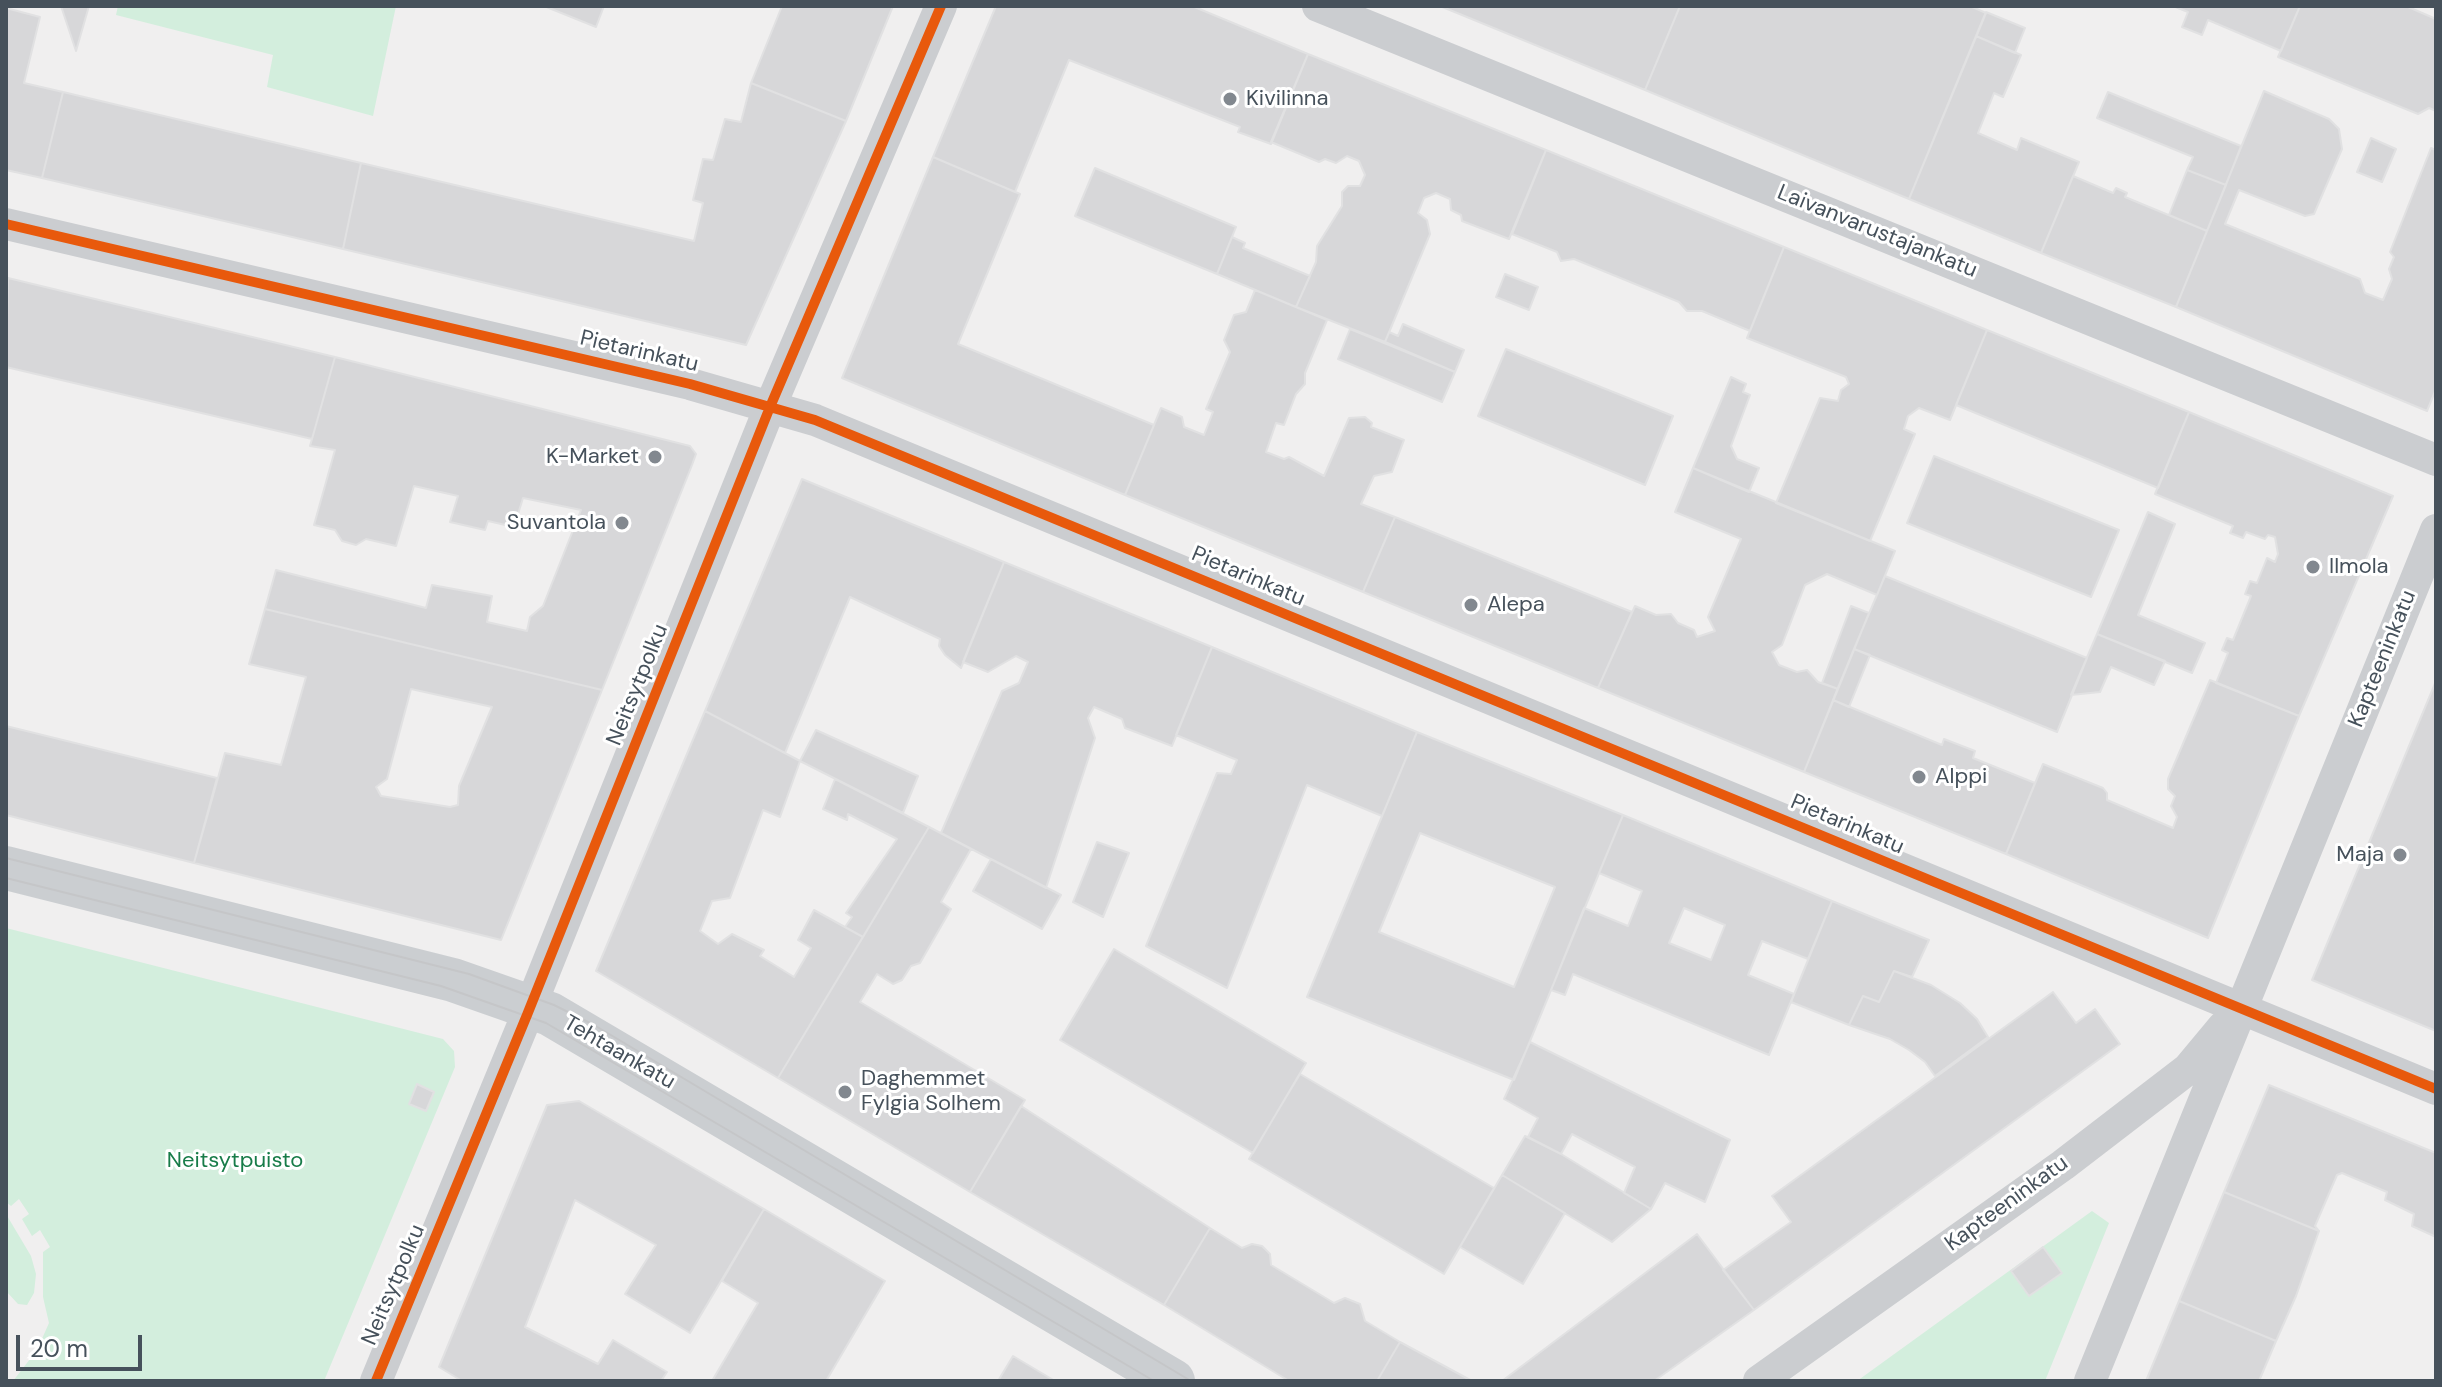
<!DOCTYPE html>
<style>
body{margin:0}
#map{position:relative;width:2442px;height:1387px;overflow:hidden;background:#f0efef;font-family:"DM Sans",sans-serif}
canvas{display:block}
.frame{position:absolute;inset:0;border:8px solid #46515b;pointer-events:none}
.scale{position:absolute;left:16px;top:1335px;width:126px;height:36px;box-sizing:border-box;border:4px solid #46515b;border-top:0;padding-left:10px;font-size:24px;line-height:28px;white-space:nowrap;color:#46515b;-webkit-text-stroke:6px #fff;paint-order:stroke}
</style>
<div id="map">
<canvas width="2442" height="1387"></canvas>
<div class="frame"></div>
<div class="scale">20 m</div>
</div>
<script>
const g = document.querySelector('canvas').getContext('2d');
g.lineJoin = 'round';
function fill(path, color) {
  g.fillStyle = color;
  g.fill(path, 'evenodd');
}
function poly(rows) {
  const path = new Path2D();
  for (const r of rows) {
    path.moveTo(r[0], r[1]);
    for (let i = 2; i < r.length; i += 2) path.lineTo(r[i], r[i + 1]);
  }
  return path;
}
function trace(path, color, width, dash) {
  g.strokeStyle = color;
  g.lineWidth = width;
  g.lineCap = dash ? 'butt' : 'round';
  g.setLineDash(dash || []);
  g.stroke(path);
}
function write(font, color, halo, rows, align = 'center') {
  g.font = font + ' "DM Sans",sans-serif';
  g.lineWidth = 6;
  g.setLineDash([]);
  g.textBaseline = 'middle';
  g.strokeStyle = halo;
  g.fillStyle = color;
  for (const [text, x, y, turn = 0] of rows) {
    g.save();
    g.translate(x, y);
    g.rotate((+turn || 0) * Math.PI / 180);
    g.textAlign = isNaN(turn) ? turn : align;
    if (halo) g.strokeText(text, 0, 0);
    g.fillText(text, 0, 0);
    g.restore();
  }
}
const green = poly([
 [118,6,396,6,373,116,267,87,273,55,116,15],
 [6,928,443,1039,454,1051,455,1067,324,1381,13,1381,37,1350,49,1323,43,1297,43,1252,50,1247,40,1230,32,1236,22,1219,29,1214,19,1199,11,1206,6,1202],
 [2092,1211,2109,1223,2045,1381,1857,1381],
 [6,1214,31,1256,36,1274,34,1293,27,1305,18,1304,6,1291]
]);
const building = poly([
 [61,6,89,6,76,51,61,6],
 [544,6,604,6,596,27,544,6],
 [782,6,893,6,846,121,751,83,782,6],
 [996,6,1192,6,1308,54,1271,144,1238,132,1240,127,1069,60,1015,192,933,157,996,6],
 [1440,6,1680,6,1645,90,1440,6],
 [1680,6,1970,6,1986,13,1909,199,1645,90,1680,6],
 [2173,6,2300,6,2281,51,2208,20,2202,35,2182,27,2188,12,2173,6],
 [2300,6,2406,6,2436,19,2436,111,2429,108,2418,114,2278,57,2300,6],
 [6,8,40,17,24,83,63,92,42,178,6,170,6,8],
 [1986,12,2025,28,2015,53,1976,36,1986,12],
 [1976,36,2021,55,2003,97,1994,93,1978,133,2017,150,2021,138,2079,162,2041,253,1909,199,1976,36],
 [1308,54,1546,150,1509,239,1462,221,1461,215,1451,210,1450,199,1436,193,1424,198,1418,213,1427,220,1430,234,1385,342,1296,307,1316,262,1317,246,1342,206,1342,192,1348,186,1360,186,1365,175,1359,161,1347,156,1336,163,1325,159,1319,162,1271,142,1308,54],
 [751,83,846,121,746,345,343,249,361,163,694,241,703,203,693,200,703,159,713,160,725,119,741,122,751,83],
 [2264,91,2329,119,2339,129,2342,149,2314,214,2305,216,2239,190,2225,224,2360,279,2365,293,2383,300,2392,279,2389,269,2394,257,2390,252,2431,148,2436,150,2436,389,2427,411,2176,307,2264,91],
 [63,92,361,163,343,249,42,178,63,92],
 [2108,92,2241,146,2226,185,2187,170,2193,157,2097,118,2108,92],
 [2371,138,2396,149,2382,182,2357,172,2371,138],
 [1546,150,1784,247,1750,331,1702,311,1687,311,1679,302,1574,259,1561,261,1557,252,1512,234,1546,150],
 [933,157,1020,194,958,344,1154,425,1125,495,842,378,933,157],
 [1095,168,1236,227,1217,274,1075,216,1095,168],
 [2187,170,2226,185,2207,231,2169,215,2187,170],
 [2073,176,2113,193,2116,188,2127,193,2125,197,2207,231,2176,307,2041,253,2073,176],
 [1232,237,1245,243,1243,248,1310,276,1296,307,1217,274,1232,237],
 [1784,247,1987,330,1950,420,1919,408,1908,416,1904,429,1915,434,1870,541,1776,503,1820,398,1838,401,1841,390,1849,384,1846,377,1747,338,1784,247],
 [1505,274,1538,287,1529,310,1496,297,1505,274],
 [8,278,335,357,312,439,6,367,8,278],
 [1255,290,1327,320,1305,373,1305,384,1296,394,1284,425,1276,423,1266,452,1284,459,1289,457,1324,476,1349,418,1365,417,1372,423,1371,427,1404,440,1392,472,1374,476,1361,504,1395,517,1363,592,1125,495,1161,408,1182,417,1184,427,1204,435,1213,412,1206,409,1230,352,1224,340,1234,315,1246,312,1255,290],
 [1403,324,1464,350,1455,372,1385,342,1389,332,1398,336,1403,324],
 [1350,329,1455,372,1442,402,1338,359,1350,329],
 [1987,330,2189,412,2158,488,1956,405,1987,330],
 [1506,349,1673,416,1645,485,1478,416,1506,349],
 [335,357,690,446,696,454,692,465,602,690,265,609,276,570,426,608,432,585,492,596,487,622,527,631,530,617,543,606,581,510,523,498,514,527,488,521,485,530,450,522,458,496,414,486,396,546,366,539,356,545,342,541,335,530,314,525,335,450,310,446,335,357],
 [1731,377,1746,384,1743,392,1750,395,1731,446,1737,459,1759,468,1749,492,1693,468,1731,377],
 [2189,412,2393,496,2299,716,2216,683,2228,653,2222,650,2227,638,2233,640,2251,596,2245,594,2250,581,2257,583,2267,558,2275,562,2278,554,2275,537,2268,535,2265,539,2246,532,2243,538,2230,533,2233,526,2155,494,2189,412],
 [1934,456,2119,530,2091,597,1907,523,1934,456],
 [1693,468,1895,551,1877,595,1827,574,1805,585,1782,645,1772,652,1779,665,1797,672,1807,670,1818,682,1838,689,1804,772,1598,688,1635,606,1656,615,1671,614,1678,623,1694,630,1697,637,1715,631,1708,617,1741,539,1675,512,1693,468],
 [802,479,1004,562,961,668,945,655,939,646,940,639,850,597,785,753,705,711,802,479],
 [2148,512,2175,524,2138,615,2205,643,2192,673,2097,634,2148,512],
 [1395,517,1632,612,1598,688,1363,592,1395,517],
 [1004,562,1212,647,1172,746,1125,728,1122,719,1094,707,1088,718,1095,738,1046,888,941,833,1002,691,1019,683,1028,662,1016,656,988,672,963,662,1004,562],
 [1885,576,2087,658,2057,732,1854,649,1885,576],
 [1851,606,1869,613,1838,689,1822,683,1851,606],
 [265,609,602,690,501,940,194,863,225,753,281,765,306,677,249,664,265,609],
 [411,689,492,707,459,786,458,805,450,807,381,796,376,787,387,779,411,689],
 [2097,634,2165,661,2154,685,2111,667,2100,692,2071,695,2097,634],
 [1212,647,1417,732,1382,816,1307,785,1227,988,1146,946,1217,773,1231,774,1237,760,1176,735,1212,647],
 [1854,649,1870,655,1849,707,1833,700,1854,649],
 [2210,680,2299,716,2208,938,2006,854,2043,764,2103,788,2107,793,2107,800,2173,828,2177,817,2171,806,2175,796,2168,789,2168,779,2210,680],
 [2436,681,2434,925,2436,1031,2312,980,2436,681],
 [1833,700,1942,745,1944,739,1975,751,1973,758,2035,783,2006,854,1804,772,1833,700],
 [705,711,800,761,780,817,763,810,730,898,712,901,700,931,718,944,732,934,764,950,760,956,794,977,811,948,798,940,814,910,863,937,778,1078,596,971,705,711],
 [6,726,217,778,194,863,6,815,6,726],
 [816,730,918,776,903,813,800,761,816,730],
 [1417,732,1623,815,1514,1080,1307,997,1417,732],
 [1420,833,1555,887,1514,987,1379,932,1420,833],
 [835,779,929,827,863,937,845,927,852,917,846,913,897,839,848,814,847,820,823,809,835,779],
 [1623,815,1832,901,1808,959,1762,941,1748,975,1794,994,1769,1055,1573,974,1565,995,1551,990,1584,908,1628,926,1642,891,1599,873,1623,815],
 [1684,908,1725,925,1711,960,1669,943,1684,908],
 [929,827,971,849,941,902,951,909,920,963,911,966,902,980,893,984,877,974,860,1002,1025,1100,970,1192,778,1078,929,827],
 [1097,842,1129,853,1103,917,1073,902,1097,842],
 [991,859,1061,895,1042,929,973,891,991,859],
 [1832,901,1929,940,1912,977,1894,971,1879,1002,1863,996,1849,1025,1791,1002,1832,901],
 [1114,949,1306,1063,1253,1153,1060,1040,1114,949],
 [1894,971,1931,985,1960,1003,1977,1019,1988,1037,1935,1076,1925,1062,1909,1050,1890,1039,1849,1025,1863,996,1879,1002,1894,971],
 [2053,992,2076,1023,2095,1009,2120,1044,1754,1310,1723,1270,1791,1222,1772,1196,2053,992],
 [1530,1042,1730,1140,1705,1202,1665,1183,1651,1209,1624,1193,1635,1167,1572,1134,1561,1154,1528,1137,1538,1118,1504,1099,1530,1042],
 [1300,1074,1494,1188,1444,1274,1249,1159,1300,1074],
 [417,1084,434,1092,426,1111,409,1104,417,1084],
 [2269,1085,2436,1153,2436,1237,2412,1226,2414,1214,2385,1200,2387,1192,2342,1173,2337,1175,2315,1226,2319,1231,2224,1192,2269,1085],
 [579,1101,764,1209,690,1333,625,1294,656,1245,575,1200,525,1327,598,1364,613,1340,667,1372,661,1381,462,1381,439,1367,547,1105,579,1101],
 [1021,1106,1210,1228,1164,1305,970,1192,1021,1106],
 [1525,1136,1561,1154,1651,1209,1612,1242,1502,1175,1525,1136],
 [1502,1175,1565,1213,1523,1284,1460,1247,1502,1175],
 [2224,1192,2319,1231,2296,1296,2276,1341,2179,1301,2224,1192],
 [764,1209,885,1281,826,1381,712,1381,758,1303,722,1281,764,1209],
 [1210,1228,1242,1248,1252,1244,1262,1246,1270,1254,1271,1265,1334,1303,1345,1298,1360,1304,1365,1321,1400,1342,1377,1381,1289,1381,1164,1305,1210,1228],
 [1697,1234,1754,1310,1654,1381,1502,1381,1697,1234],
 [2043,1247,2062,1273,2029,1296,2011,1271,2043,1247],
 [2179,1301,2276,1341,2259,1381,2146,1381,2179,1301],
 [1400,1342,1472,1381,1377,1381,1400,1342],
 [1013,1356,1050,1378,1055,1381,998,1381,1013,1356]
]);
const street = poly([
 [1318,6,2436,460],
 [6,224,690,384,815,420,2436,1089],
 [376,1381,527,1015,770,407,941,6],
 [1759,1381,2063,1165,2188,1069,2223,1027],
 [2090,1381,2436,530]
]);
const secondary = poly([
 [6,868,453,980,550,1014,1173,1381]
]);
const tram = poly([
 [6,858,469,974,554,1005,594,1025,1191,1381],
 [6,878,441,986,546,1023,1154,1381]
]);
const cycleway = poly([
 [6,224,690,384,815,420,2436,1089],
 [376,1381,527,1015,770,407,941,6]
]);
const markers = [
 [1230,99,8,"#82888f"],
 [655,457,8,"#82888f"],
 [622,523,8,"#82888f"],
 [2313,567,8,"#82888f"],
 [1471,605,8,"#82888f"],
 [1919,777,8,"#82888f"],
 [2400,855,8,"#82888f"],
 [845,1092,8,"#82888f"]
];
const poiNames = [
 ["Kivilinna",1246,99],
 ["K-Market",639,457,"right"],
 ["Suvantola",606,523,"right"],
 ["Ilmola",2329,567],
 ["Alepa",1487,605],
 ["Alppi",1935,777],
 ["Maja",2384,855,"right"],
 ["Daghemmet",861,1079],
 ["Fylgia Solhem",861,1104]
];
const streetNames = [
 ["Laivanvarustajankatu",1877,232,22],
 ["Pietarinkatu",639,352,13],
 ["Pietarinkatu",1248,577,23],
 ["Kapteeninkatu",2383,659,-68],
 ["Neitsytpolku",638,685,-68],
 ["Pietarinkatu",1847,825,23],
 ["Tehtaankatu",619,1053,30],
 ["Kapteeninkatu",2007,1204,-36],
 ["Neitsytpolku",394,1285,-67]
];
const parkNames = [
 ["Neitsytpuisto",235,1161]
];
fill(green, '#d3eedd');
fill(building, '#d7d7d9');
trace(building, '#e1e1e2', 2);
trace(street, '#cbcdd0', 32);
trace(secondary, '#cbced1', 44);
trace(tram, '#c5c6c8', 2);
trace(cycleway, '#e8590c', 10);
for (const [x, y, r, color] of markers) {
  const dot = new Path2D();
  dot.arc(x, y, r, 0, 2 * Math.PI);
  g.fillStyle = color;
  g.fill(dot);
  trace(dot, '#fff', 3);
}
write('22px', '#46515b', '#fff', poiNames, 'left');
write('22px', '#46515b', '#fff', streetNames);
write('22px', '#187c49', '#fff', parkNames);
</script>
